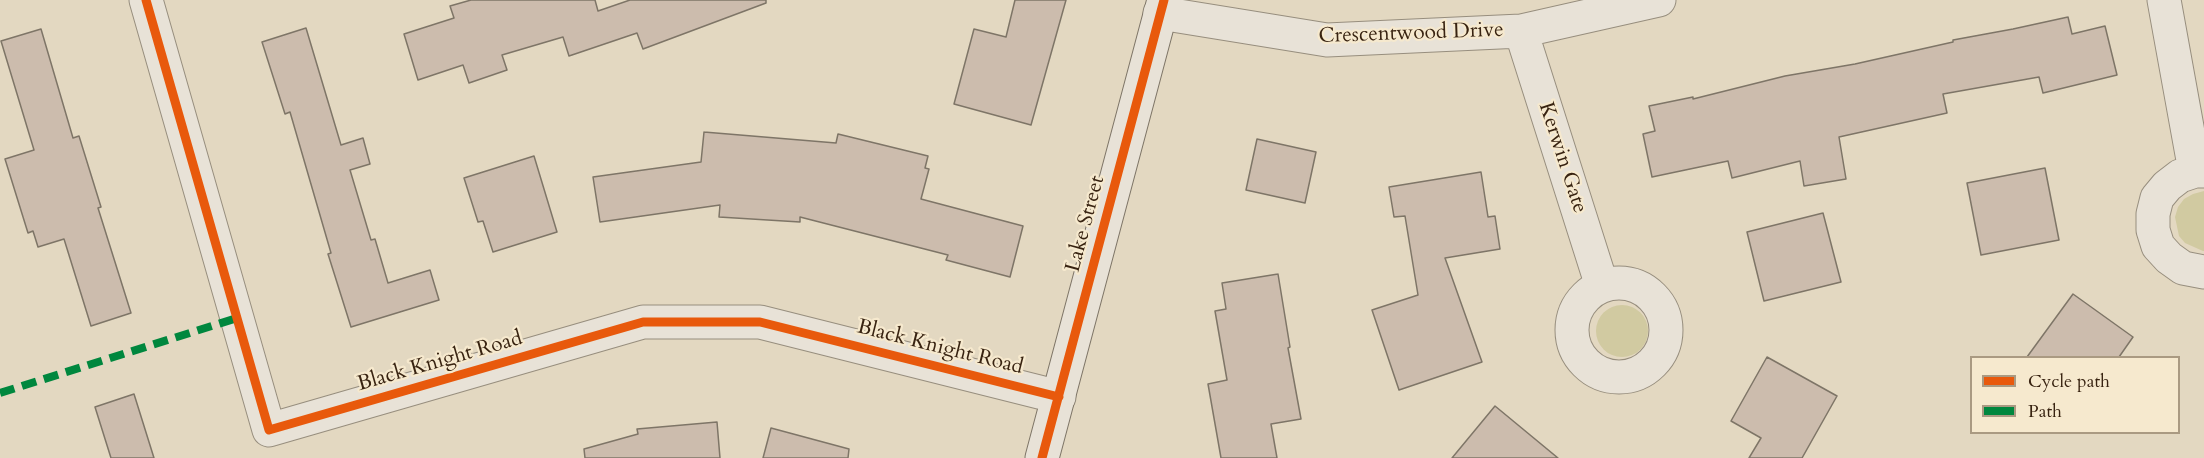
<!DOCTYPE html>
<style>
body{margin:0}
#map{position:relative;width:2204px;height:458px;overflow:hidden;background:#e3d8c1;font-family:Cardo,serif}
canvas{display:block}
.legend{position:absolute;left:1970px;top:356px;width:210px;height:78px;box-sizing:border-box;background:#f6e9ce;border:2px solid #aa9a82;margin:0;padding:8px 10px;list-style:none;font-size:18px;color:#382311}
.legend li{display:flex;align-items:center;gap:12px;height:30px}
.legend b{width:30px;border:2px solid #aa9a82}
</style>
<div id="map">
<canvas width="2204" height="458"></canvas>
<ul class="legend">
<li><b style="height:8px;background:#e8590c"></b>Cycle path</li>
<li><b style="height:8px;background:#00873e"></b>Path</li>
</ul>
</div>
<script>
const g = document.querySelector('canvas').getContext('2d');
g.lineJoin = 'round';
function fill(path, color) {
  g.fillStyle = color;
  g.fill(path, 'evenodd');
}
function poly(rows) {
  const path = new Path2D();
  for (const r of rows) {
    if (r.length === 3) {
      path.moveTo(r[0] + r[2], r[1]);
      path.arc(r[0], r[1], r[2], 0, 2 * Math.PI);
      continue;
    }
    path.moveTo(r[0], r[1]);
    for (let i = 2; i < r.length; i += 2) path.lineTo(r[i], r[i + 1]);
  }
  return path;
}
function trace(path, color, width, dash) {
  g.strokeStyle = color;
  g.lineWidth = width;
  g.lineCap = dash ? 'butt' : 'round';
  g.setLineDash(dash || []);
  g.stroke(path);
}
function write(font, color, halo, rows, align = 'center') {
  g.font = font + ' Cardo,serif';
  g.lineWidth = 4.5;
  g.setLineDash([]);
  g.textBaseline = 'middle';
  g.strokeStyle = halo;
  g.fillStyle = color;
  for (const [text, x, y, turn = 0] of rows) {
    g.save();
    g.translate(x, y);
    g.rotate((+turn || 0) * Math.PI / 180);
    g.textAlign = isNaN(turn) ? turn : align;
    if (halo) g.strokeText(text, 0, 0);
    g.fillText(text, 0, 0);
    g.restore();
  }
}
const green = poly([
 [2204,191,2204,251,2203,251,2185,243,2179,236,2175,217,2178,207,2184,199,2193,194],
 [1622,331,26]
]);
const building = poly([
 [471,0,595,0,598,11,630,0,766,0,766,3,643,49,637,33,569,56,563,37,502,55,507,70,469,83,463,65,418,80,404,34,454,18,450,6,471,0],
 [1015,0,1066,0,1031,125,954,104,974,29,1006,37,1015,0],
 [2068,17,2072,34,2105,26,2117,75,2043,93,2039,77,1943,94,1947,113,1839,137,1846,179,1804,186,1800,161,1732,178,1728,161,1652,177,1643,134,1655,131,1649,106,1693,97,1693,99,1785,76,1855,64,1953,42,1953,40,2013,29,2068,17],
 [306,28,341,145,363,138,370,164,350,170,371,240,375,239,388,283,430,270,439,300,351,327,328,254,331,253,290,112,285,114,262,42,306,28],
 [41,29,73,138,79,136,101,207,98,208,131,313,91,326,64,239,38,247,33,231,28,233,5,159,34,150,1,41,41,29],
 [704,132,836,143,838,134,928,156,925,168,929,169,921,199,1023,226,1010,277,946,260,948,255,800,217,800,222,719,217,720,205,600,222,593,177,701,162,704,132],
 [1257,139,1316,152,1305,203,1246,190,1257,139],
 [534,156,557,232,493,252,483,221,478,222,464,178,534,156],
 [2045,168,2059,240,1981,255,1967,183,2045,168],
 [1481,172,1488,217,1495,216,1500,249,1445,258,1482,362,1399,390,1372,310,1418,295,1405,216,1394,217,1389,187,1481,172],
 [1823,213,1841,282,1764,301,1747,232,1823,213],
 [1278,274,1290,347,1288,348,1301,419,1271,424,1277,458,1221,458,1208,384,1227,380,1215,311,1226,309,1222,283,1278,274],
 [2073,294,2133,337,2119,357,2027,357,2073,294],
 [1767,357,1837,396,1802,458,1749,458,1761,438,1731,421,1767,357],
 [134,394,154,458,111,458,95,407,134,394],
 [1495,406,1558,458,1452,458,1495,406],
 [717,422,720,458,585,458,584,449,638,434,637,429,717,422],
 [771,428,849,449,848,458,763,458,771,428]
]);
const minor = poly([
 [146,0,269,430,643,322,760,322,1059,397],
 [2164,0,2195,171],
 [1160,13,1327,40,1521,31,1659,0],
 [1521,31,1602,286],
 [2204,171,2195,171,2180,176,2167,186,2157,198,2153,214,2153,230,2158,246,2169,258,2183,268,2204,272],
 [1619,330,47]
]);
const secondary = poly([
 [1042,458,1164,0]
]);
const quiet = poly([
 [0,393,237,318]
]);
const cycleway = poly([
 [146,0,269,430,643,322,760,322,1059,397],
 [1042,458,1164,0]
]);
const streetNames = [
 ["Crescentwood Drive",1411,34,-2],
 ["Kerwin Gate",1562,158,72],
 ["Lake Street",1086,224,-75],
 ["Black Knight Road",940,348,14],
 ["Black Knight Road",440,362,-16]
];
fill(green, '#d1caa1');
fill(building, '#ccbcad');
trace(building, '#7e7567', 1.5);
trace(minor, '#978e7e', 35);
trace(secondary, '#7e7567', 35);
trace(minor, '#e8e2d7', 33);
trace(secondary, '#e8e2d7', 33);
trace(quiet, '#00873e', 8, [15, 8]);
trace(cycleway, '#e8590c', 9);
write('21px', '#382311', '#f6e9ce', streetNames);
</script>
